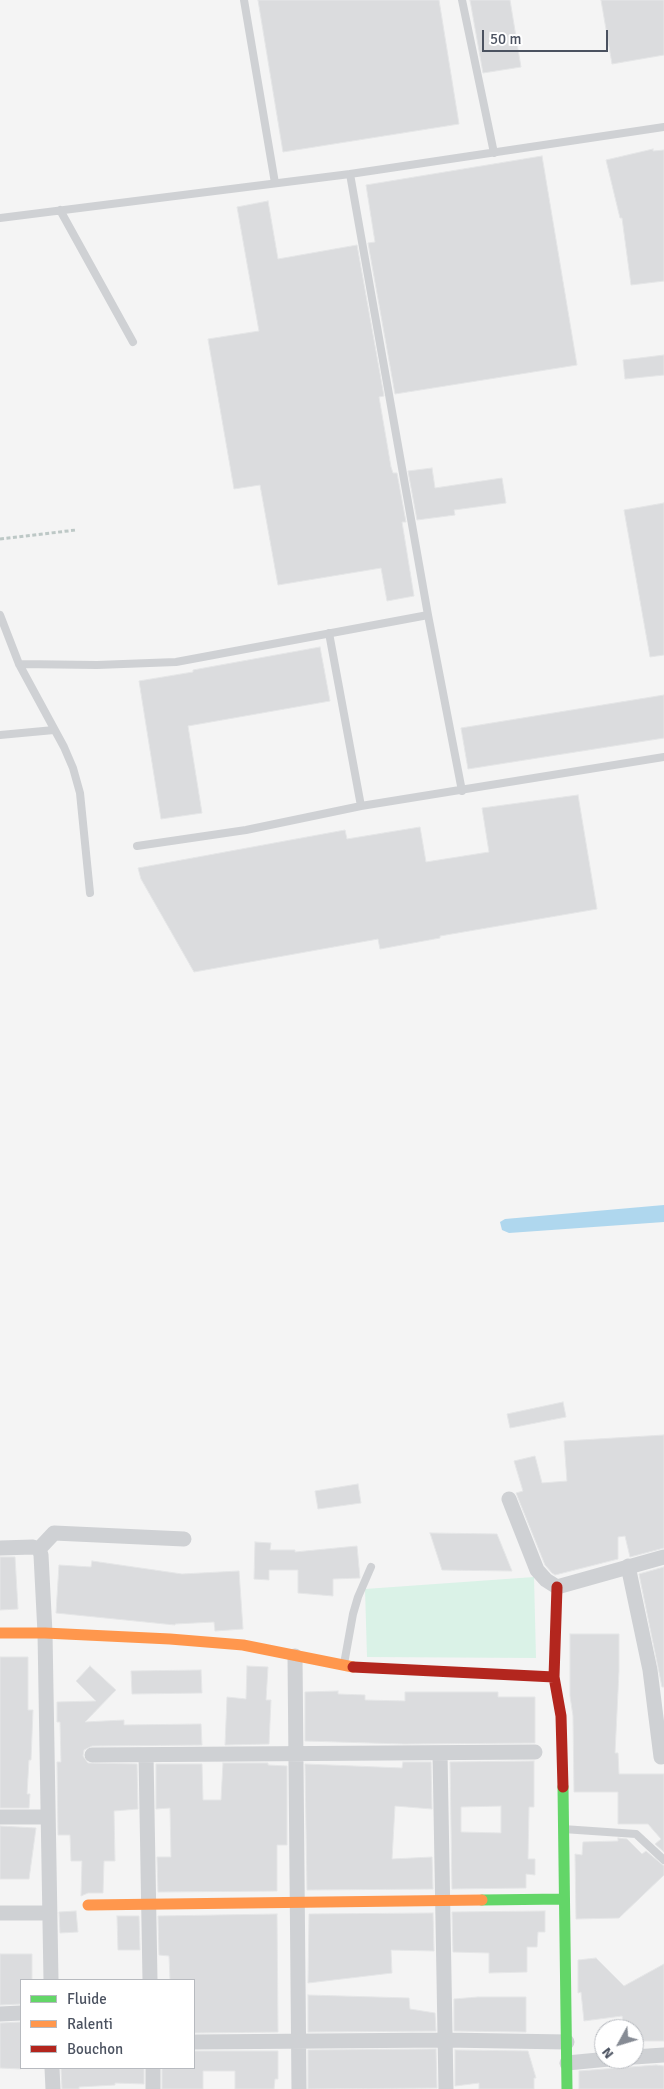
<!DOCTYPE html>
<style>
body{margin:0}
#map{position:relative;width:664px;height:2089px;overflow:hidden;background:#f4f4f4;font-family:Signika,sans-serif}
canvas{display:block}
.legend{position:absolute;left:20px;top:1979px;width:175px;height:90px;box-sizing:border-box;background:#fff;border:1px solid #b7babf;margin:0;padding:6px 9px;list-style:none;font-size:15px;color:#4b5260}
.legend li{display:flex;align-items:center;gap:10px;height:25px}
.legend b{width:25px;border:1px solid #b7babf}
.north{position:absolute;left:594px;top:2019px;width:50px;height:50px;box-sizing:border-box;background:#fff;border:1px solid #b7babf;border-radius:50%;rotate:231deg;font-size:14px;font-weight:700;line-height:20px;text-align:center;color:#4b5260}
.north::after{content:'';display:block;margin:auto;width:18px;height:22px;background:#868b94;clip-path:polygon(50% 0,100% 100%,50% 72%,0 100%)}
.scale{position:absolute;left:482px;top:30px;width:126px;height:22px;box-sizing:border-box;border:2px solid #4b5260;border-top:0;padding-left:6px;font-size:15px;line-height:18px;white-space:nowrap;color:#4b5260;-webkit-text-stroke:4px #fff;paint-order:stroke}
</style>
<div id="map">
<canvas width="664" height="2089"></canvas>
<ul class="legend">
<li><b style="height:6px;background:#63d668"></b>Fluide</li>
<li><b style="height:6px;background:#ff974d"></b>Ralenti</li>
<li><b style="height:6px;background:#b3261e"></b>Bouchon</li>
</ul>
<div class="north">N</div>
<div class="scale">50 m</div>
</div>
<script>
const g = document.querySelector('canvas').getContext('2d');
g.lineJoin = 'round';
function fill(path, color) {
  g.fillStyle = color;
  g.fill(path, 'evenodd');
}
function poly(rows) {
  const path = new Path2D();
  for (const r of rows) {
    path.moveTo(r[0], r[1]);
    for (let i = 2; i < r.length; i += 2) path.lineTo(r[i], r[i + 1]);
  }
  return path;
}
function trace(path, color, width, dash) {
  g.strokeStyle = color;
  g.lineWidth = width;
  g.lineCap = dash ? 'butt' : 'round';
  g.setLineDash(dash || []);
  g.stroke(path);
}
const green = poly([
 [534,1577,536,1658,367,1657,365,1589]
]);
const water = poly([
 [664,1205,664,1222,509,1233,502,1230,500,1222,505,1219]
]);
const building = poly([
 [258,0,439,0,459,124,283,152,258,0],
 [470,0,510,0,521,67,483,73,470,0],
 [601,0,664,0,664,55,612,64,601,0],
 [653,149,653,151,664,150,664,281,631,285,622,218,620,218,606,160,653,149],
 [542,156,577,365,395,394,368,243,375,242,366,185,542,156],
 [268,201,278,259,357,245,384,396,379,397,391,467,393,473,397,473,406,522,402,522,414,596,387,601,381,568,278,585,260,485,234,489,208,339,259,331,237,207,268,201],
 [664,355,664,375,625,379,623,360,664,355],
 [432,468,435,488,502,478,506,503,454,510,455,515,417,520,408,471,432,468],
 [664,503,664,655,650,657,624,510,664,503],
 [320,647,330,701,188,726,202,813,161,819,139,681,193,672,193,670,320,647],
 [664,695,664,738,468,769,461,728,664,695],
 [578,795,597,909,440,936,440,938,380,949,378,939,194,972,141,879,138,868,345,830,347,839,420,827,426,862,489,852,482,808,578,795],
 [563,1402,566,1417,510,1428,507,1414,563,1402],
 [664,1435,664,1548,630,1557,625,1536,618,1537,618,1559,555,1575,552,1573,545,1565,516,1493,523,1491,514,1461,535,1456,542,1483,567,1481,564,1441,664,1435],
 [358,1484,361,1503,318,1509,315,1491,358,1484],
 [430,1533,497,1534,512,1571,442,1570,430,1533],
 [255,1542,271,1543,270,1550,295,1550,295,1552,357,1546,360,1578,333,1579,333,1596,298,1593,298,1570,269,1570,269,1580,254,1579,255,1542],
 [0,1557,15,1557,18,1609,0,1610,0,1557],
 [92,1561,182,1574,239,1571,243,1629,215,1631,214,1622,175,1624,175,1625,56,1613,59,1565,91,1567,92,1561],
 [664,1567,664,1687,662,1687,639,1574,664,1567],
 [570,1634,619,1634,619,1671,615,1753,618,1753,619,1774,664,1774,664,1852,655,1844,661,1839,648,1824,618,1824,618,1792,574,1792,573,1716,570,1696,570,1634],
 [0,1657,28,1657,28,1710,33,1710,31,1760,29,1760,27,1794,30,1794,29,1808,0,1808,0,1657],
 [90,1666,116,1690,85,1722,124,1720,124,1725,201,1724,202,1745,92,1746,84,1750,83,1756,88,1763,137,1764,138,1809,114,1811,115,1861,104,1861,103,1893,88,1893,81,1896,82,1861,71,1861,70,1835,58,1835,57,1762,61,1762,60,1722,57,1722,57,1702,96,1701,76,1681,90,1666],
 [247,1666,268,1667,266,1700,271,1700,269,1744,225,1745,227,1697,246,1699,247,1666],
 [201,1670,202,1693,132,1694,131,1671,201,1670],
 [338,1691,338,1694,365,1695,365,1700,405,1701,405,1692,498,1692,498,1697,535,1697,535,1743,404,1744,305,1741,305,1692,338,1691],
 [534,1761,534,1807,529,1807,528,1859,535,1859,535,1875,526,1874,526,1888,452,1889,450,1762,534,1761],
 [501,1806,501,1833,461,1832,461,1807,501,1806],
 [403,1762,431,1762,432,1809,395,1806,392,1859,432,1857,433,1889,307,1890,305,1764,402,1768,403,1762],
 [223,1763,268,1763,268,1765,287,1766,287,1845,277,1845,277,1891,158,1892,157,1857,171,1857,170,1808,156,1809,156,1764,202,1764,203,1800,221,1800,223,1763],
 [0,1826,36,1828,29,1879,0,1879,0,1826],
 [618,1838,627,1839,642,1854,646,1851,664,1866,664,1875,619,1918,576,1919,575,1854,582,1855,583,1842,618,1841,618,1838],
 [76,1911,78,1932,60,1933,59,1912,76,1911],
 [545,1911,545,1932,538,1932,537,1947,527,1947,527,1972,489,1973,489,1953,453,1952,452,1912,545,1911],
 [433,1913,434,1951,391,1950,392,1973,308,1983,309,1914,433,1913],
 [277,1914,278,2032,194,2033,194,1980,170,1980,169,1956,159,1955,158,1916,277,1914],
 [117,1916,139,1916,140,1950,118,1950,117,1916],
 [0,1954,32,1954,32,1980,21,1980,21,2004,0,2005,0,1954],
 [596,1958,624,1986,664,1964,664,2041,634,2041,634,2029,625,2029,622,2016,584,2021,581,1992,578,1993,578,1960,596,1958],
 [308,1995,409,1998,410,2009,435,2013,436,2031,308,2032,308,1995],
 [478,1997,526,1997,526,2032,454,2031,454,1999,478,1997],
 [21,2022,21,2069,0,2068,0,2023,21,2022],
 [436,2049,437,2088,308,2089,308,2050,436,2049],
 [455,2050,528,2051,536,2078,534,2078,534,2089,479,2089,479,2083,455,2086,455,2050],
 [194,2051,278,2051,278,2079,275,2079,274,2089,235,2089,235,2071,203,2071,203,2089,162,2089,162,2068,194,2068,194,2051],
 [656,2065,664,2066,664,2089,579,2089,579,2071,656,2065],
 [61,2068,144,2068,144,2084,115,2083,115,2085,79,2087,79,2089,62,2089,61,2068]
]);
const path = poly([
 [0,539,76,530]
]);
const lane = poly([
 [244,0,275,183],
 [462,0,494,153],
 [350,174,428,615,462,791],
 [60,210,133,342],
 [0,218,350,174,664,127],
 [0,615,19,664,64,747,73,768,80,793,90,893],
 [329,633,361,806],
 [19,664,97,665,176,662,428,615],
 [0,735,54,730],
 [137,846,246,830,361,806,664,757],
 [344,1664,353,1614,358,1597,371,1567],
 [563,1829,636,1834,664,1860]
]);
const street = poly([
 [509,1499,537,1570,546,1580,557,1587,664,1557],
 [0,1548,33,1547,39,1549,41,1555,45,1633,51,1980],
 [39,1549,54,1533,184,1539],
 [628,1566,650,1670,661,1757],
 [295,1656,299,2089],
 [440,1753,446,2089],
 [92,1755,535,1752],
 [146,1755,150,1980],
 [0,1817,48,1817],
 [0,1913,50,1913],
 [0,2014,21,2013],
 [194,2042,445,2040,567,2042],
 [634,2057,664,2055],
 [567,2063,609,2059],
 [52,2068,53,2089],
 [153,2068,153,2089]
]);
const fast = poly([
 [563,1787,567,2089],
 [482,1900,564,1899]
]);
const slow = poly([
 [0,1633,45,1633,170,1639,243,1645,353,1667],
 [88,1905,482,1900]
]);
const jam = poly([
 [557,1587,554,1677,561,1716,563,1787],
 [353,1667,554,1677]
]);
fill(green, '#daf2e7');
fill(water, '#afd7ee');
fill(building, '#dbdcde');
trace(building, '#e5e6e7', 1);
trace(path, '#bdc8c6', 3, [4, 2.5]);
trace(lane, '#cfd1d4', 8);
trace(street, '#cfd1d4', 15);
trace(fast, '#63d668', 11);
trace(slow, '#ff974d', 11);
trace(jam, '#b3261e', 11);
</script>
